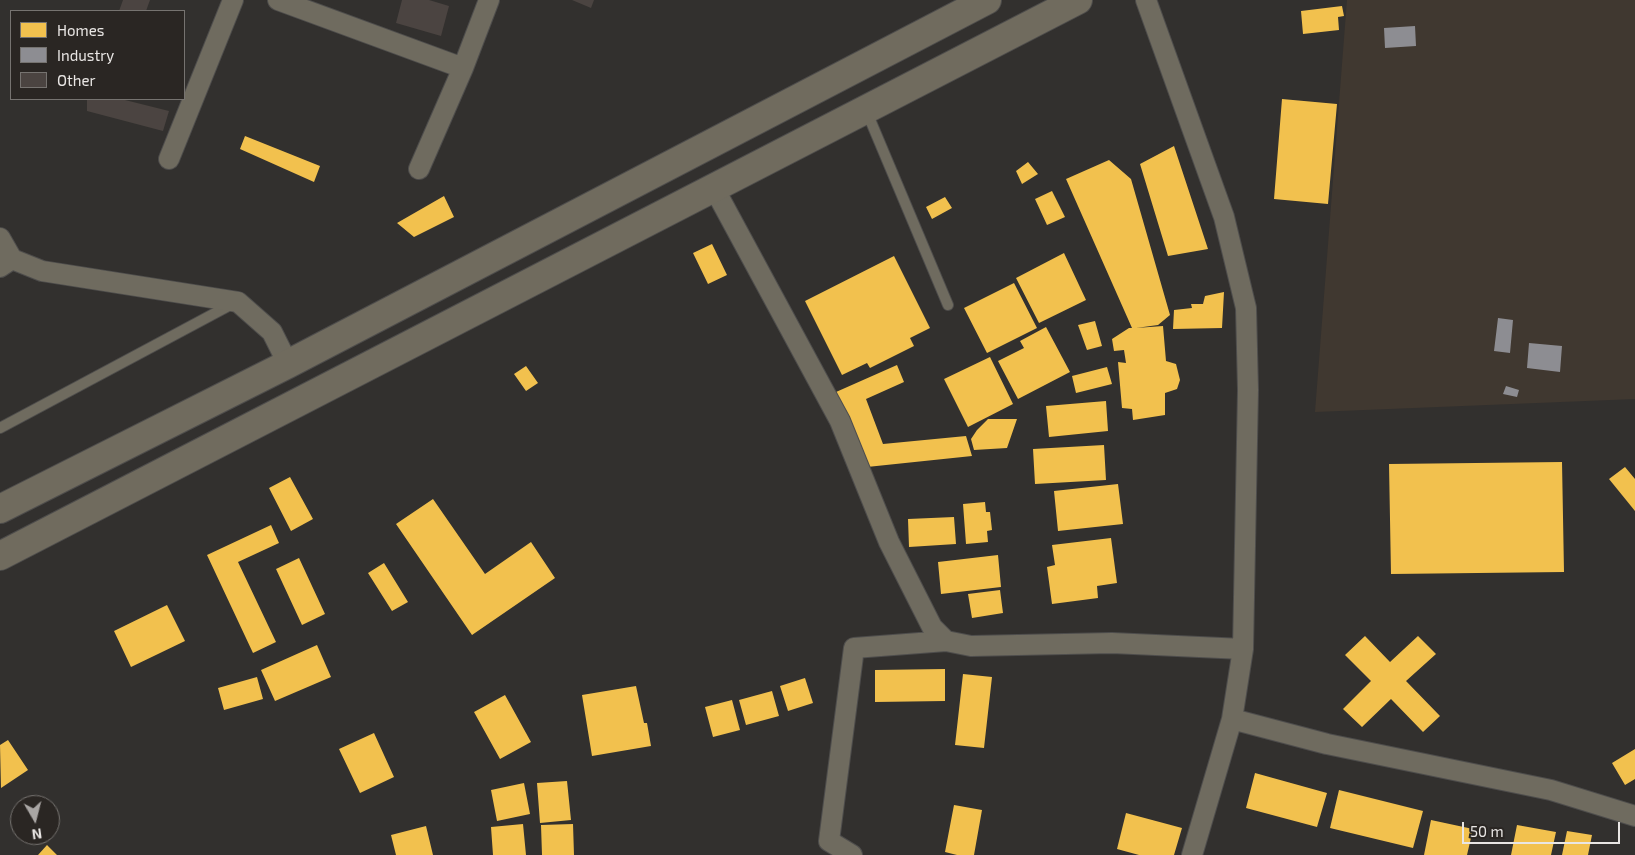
<!DOCTYPE html>
<style>
body{margin:0}
#map{position:relative;width:1635px;height:855px;overflow:hidden;background:#32302e;font-family:"Exo 2",sans-serif}
canvas{display:block}
.legend{position:absolute;left:10px;top:10px;width:175px;height:90px;box-sizing:border-box;background:#2a2623;border:1px solid #767370;margin:0;padding:6px 9px;list-style:none;font-size:15px;color:#e9e6e4}
.legend li{display:flex;align-items:center;gap:10px;height:25px}
.legend b{width:25px;border:1px solid #767370}
.north{position:absolute;left:10px;top:795px;width:50px;height:50px;box-sizing:border-box;background:#2a2623;border:1px solid #767370;border-radius:50%;rotate:172deg;font-size:14px;font-weight:700;line-height:20px;text-align:center;color:#e9e6e4}
.north::after{content:'';display:block;margin:auto;width:18px;height:22px;background:#a9a6a4;clip-path:polygon(50% 0,100% 100%,50% 72%,0 100%)}
.scale{position:absolute;left:1462px;top:822px;width:158px;height:22px;box-sizing:border-box;border:2px solid #e9e6e4;border-top:0;padding-left:6px;font-size:15px;line-height:18px;white-space:nowrap;color:#e9e6e4;-webkit-text-stroke:4px #2a2623;paint-order:stroke}
</style>
<div id="map">
<canvas width="1635" height="855"></canvas>
<ul class="legend">
<li><b style="height:14px;background:#f2c14e"></b>Homes</li>
<li><b style="height:14px;background:#8d8d92"></b>Industry</li>
<li><b style="height:14px;background:#4b4441"></b>Other</li>
</ul>
<div class="north">N</div>
<div class="scale">50 m</div>
</div>
<script>
const g = document.querySelector('canvas').getContext('2d');
g.lineJoin = 'round';
function fill(path, color) {
  g.fillStyle = color;
  g.fill(path, 'evenodd');
}
function poly(rows) {
  const path = new Path2D();
  for (const r of rows) {
    path.moveTo(r[0], r[1]);
    for (let i = 2; i < r.length; i += 2) path.lineTo(r[i], r[i + 1]);
  }
  return path;
}
function trace(path, color, width, dash) {
  g.strokeStyle = color;
  g.lineWidth = width;
  g.lineCap = dash ? 'butt' : 'round';
  g.setLineDash(dash || []);
  g.stroke(path);
}
const built = poly([
 [1347,0,1635,0,1635,399,1315,412]
]);
const homes = poly([
 [1342,6,1344,16,1338,17,1339,30,1303,34,1301,11],
 [1282,99,1337,104,1328,204,1274,199],
 [245,136,320,166,314,182,240,149],
 [1174,146,1208,249,1168,256,1140,164],
 [1109,160,1131,179,1170,315,1158,325,1136,328,1163,326,1166,361,1176,364,1180,380,1177,389,1165,393,1165,415,1133,420,1132,409,1122,408,1118,362,1126,363,1124,350,1114,351,1112,339,1129,328,1132,328,1066,179],
 [1028,162,1038,174,1022,184,1016,171],
 [1052,191,1065,217,1047,225,1035,199],
 [444,196,454,217,414,237,397,223],
 [945,197,952,208,932,219,926,207],
 [712,244,727,275,708,284,693,253],
 [1064,253,1086,300,1039,323,1016,278],
 [894,256,930,328,910,338,914,346,870,368,867,363,842,375,805,301],
 [1014,283,1037,328,987,353,964,308],
 [1224,292,1222,328,1173,329,1174,310,1192,308,1191,304,1203,304,1205,296],
 [1095,321,1102,346,1087,350,1078,325],
 [1046,327,1070,372,1018,399,998,361,1024,348,1020,341],
 [990,357,1013,404,968,427,944,379],
 [897,365,904,382,866,399,883,444,966,436,972,456,867,467,836,392],
 [526,366,538,383,526,391,514,374],
 [1107,367,1112,384,1076,393,1072,376],
 [1106,401,1108,431,1049,437,1046,406],
 [988,419,1017,419,1007,448,974,450,971,439,977,430],
 [1104,445,1106,480,1035,484,1033,449],
 [1562,462,1564,572,1391,574,1389,464],
 [1625,467,1635,479,1635,511,1609,479],
 [290,477,313,519,291,531,269,488],
 [1118,484,1123,524,1058,531,1054,491],
 [433,499,485,574,531,542,555,578,472,635,396,524],
 [985,502,986,512,990,512,992,530,987,531,988,542,966,544,963,504],
 [954,517,956,544,909,547,908,519],
 [271,525,279,543,238,562,276,642,253,653,207,555],
 [1111,538,1117,583,1097,586,1098,598,1052,604,1047,567,1055,565,1052,545],
 [998,555,1001,587,941,594,938,562],
 [299,558,325,614,302,625,276,569],
 [384,563,408,602,392,611,368,573],
 [1000,590,1003,613,972,618,968,594],
 [167,605,185,641,131,667,114,631],
 [1365,636,1390,662,1418,636,1436,654,1406,681,1440,716,1423,732,1391,699,1362,727,1343,709,1371,681,1345,655],
 [317,645,331,677,275,701,261,670],
 [945,669,945,701,875,702,875,670],
 [963,674,992,677,984,748,955,745],
 [257,677,263,699,224,710,218,688],
 [805,678,813,703,788,711,780,686],
 [636,686,644,723,647,723,651,746,592,756,582,695],
 [772,691,779,716,746,725,739,700],
 [505,695,531,742,500,759,474,712],
 [732,700,740,730,713,737,705,707],
 [374,733,394,777,360,793,339,749],
 [8,740,28,770,1,788,0,745],
 [1635,749,1635,779,1625,785,1612,763],
 [1255,773,1327,793,1317,827,1246,808],
 [567,781,571,820,540,823,537,783],
 [524,783,530,814,497,821,491,790],
 [1339,790,1423,811,1413,848,1330,828],
 [954,805,982,810,974,855,957,855,945,852],
 [1126,813,1182,828,1174,855,1139,855,1117,849],
 [1431,820,1473,829,1467,855,1424,855],
 [523,824,526,855,493,855,491,827],
 [573,824,574,855,542,855,541,825],
 [1517,825,1556,832,1551,855,1511,855],
 [426,826,433,855,396,855,391,835],
 [1567,831,1592,835,1588,855,1562,855],
 [47,845,57,855,38,855]
]);
const industry = poly([
 [1415,26,1416,46,1385,48,1384,28],
 [1498,318,1513,320,1510,353,1494,351],
 [1529,343,1562,346,1560,372,1527,368],
 [1506,386,1519,390,1517,397,1503,394]
]);
const building = poly([
 [123,0,150,0,146,11,119,11],
 [402,0,429,0,449,6,441,36,396,23],
 [572,0,594,0,591,8],
 [87,99,121,99,169,111,163,131,87,111]
]);
const lane = poly([
 [866,110,948,305],
 [0,428,234,303]
]);
const street = poly([
 [278,0,463,68],
 [1146,0,1224,217,1246,308,1248,390,1243,649,1232,719,1192,855],
 [169,159,233,0],
 [419,169,463,68,489,0],
 [714,188,840,421,889,542,932,627,946,641,971,646,1112,643,1243,649],
 [0,238,12,259],
 [0,267,12,259,42,271,238,302,272,332,288,364],
 [1232,719,1327,744,1551,790,1635,816],
 [852,855,829,841,854,648,946,641]
]);
const primary = poly([
 [0,509,288,364,987,0],
 [0,556,1078,0]
]);
fill(built, '#403830');
fill(homes, '#f2c14e');
fill(industry, '#8d8d92');
fill(building, '#4b4441');
trace(lane, '#4e4d4c', 12);
trace(street, '#4e4d4c', 22);
trace(primary, '#4e4d4c', 30);
trace(lane, '#6f6b5f', 10);
trace(street, '#6f6b5f', 20);
trace(primary, '#706b5e', 28);
</script>
